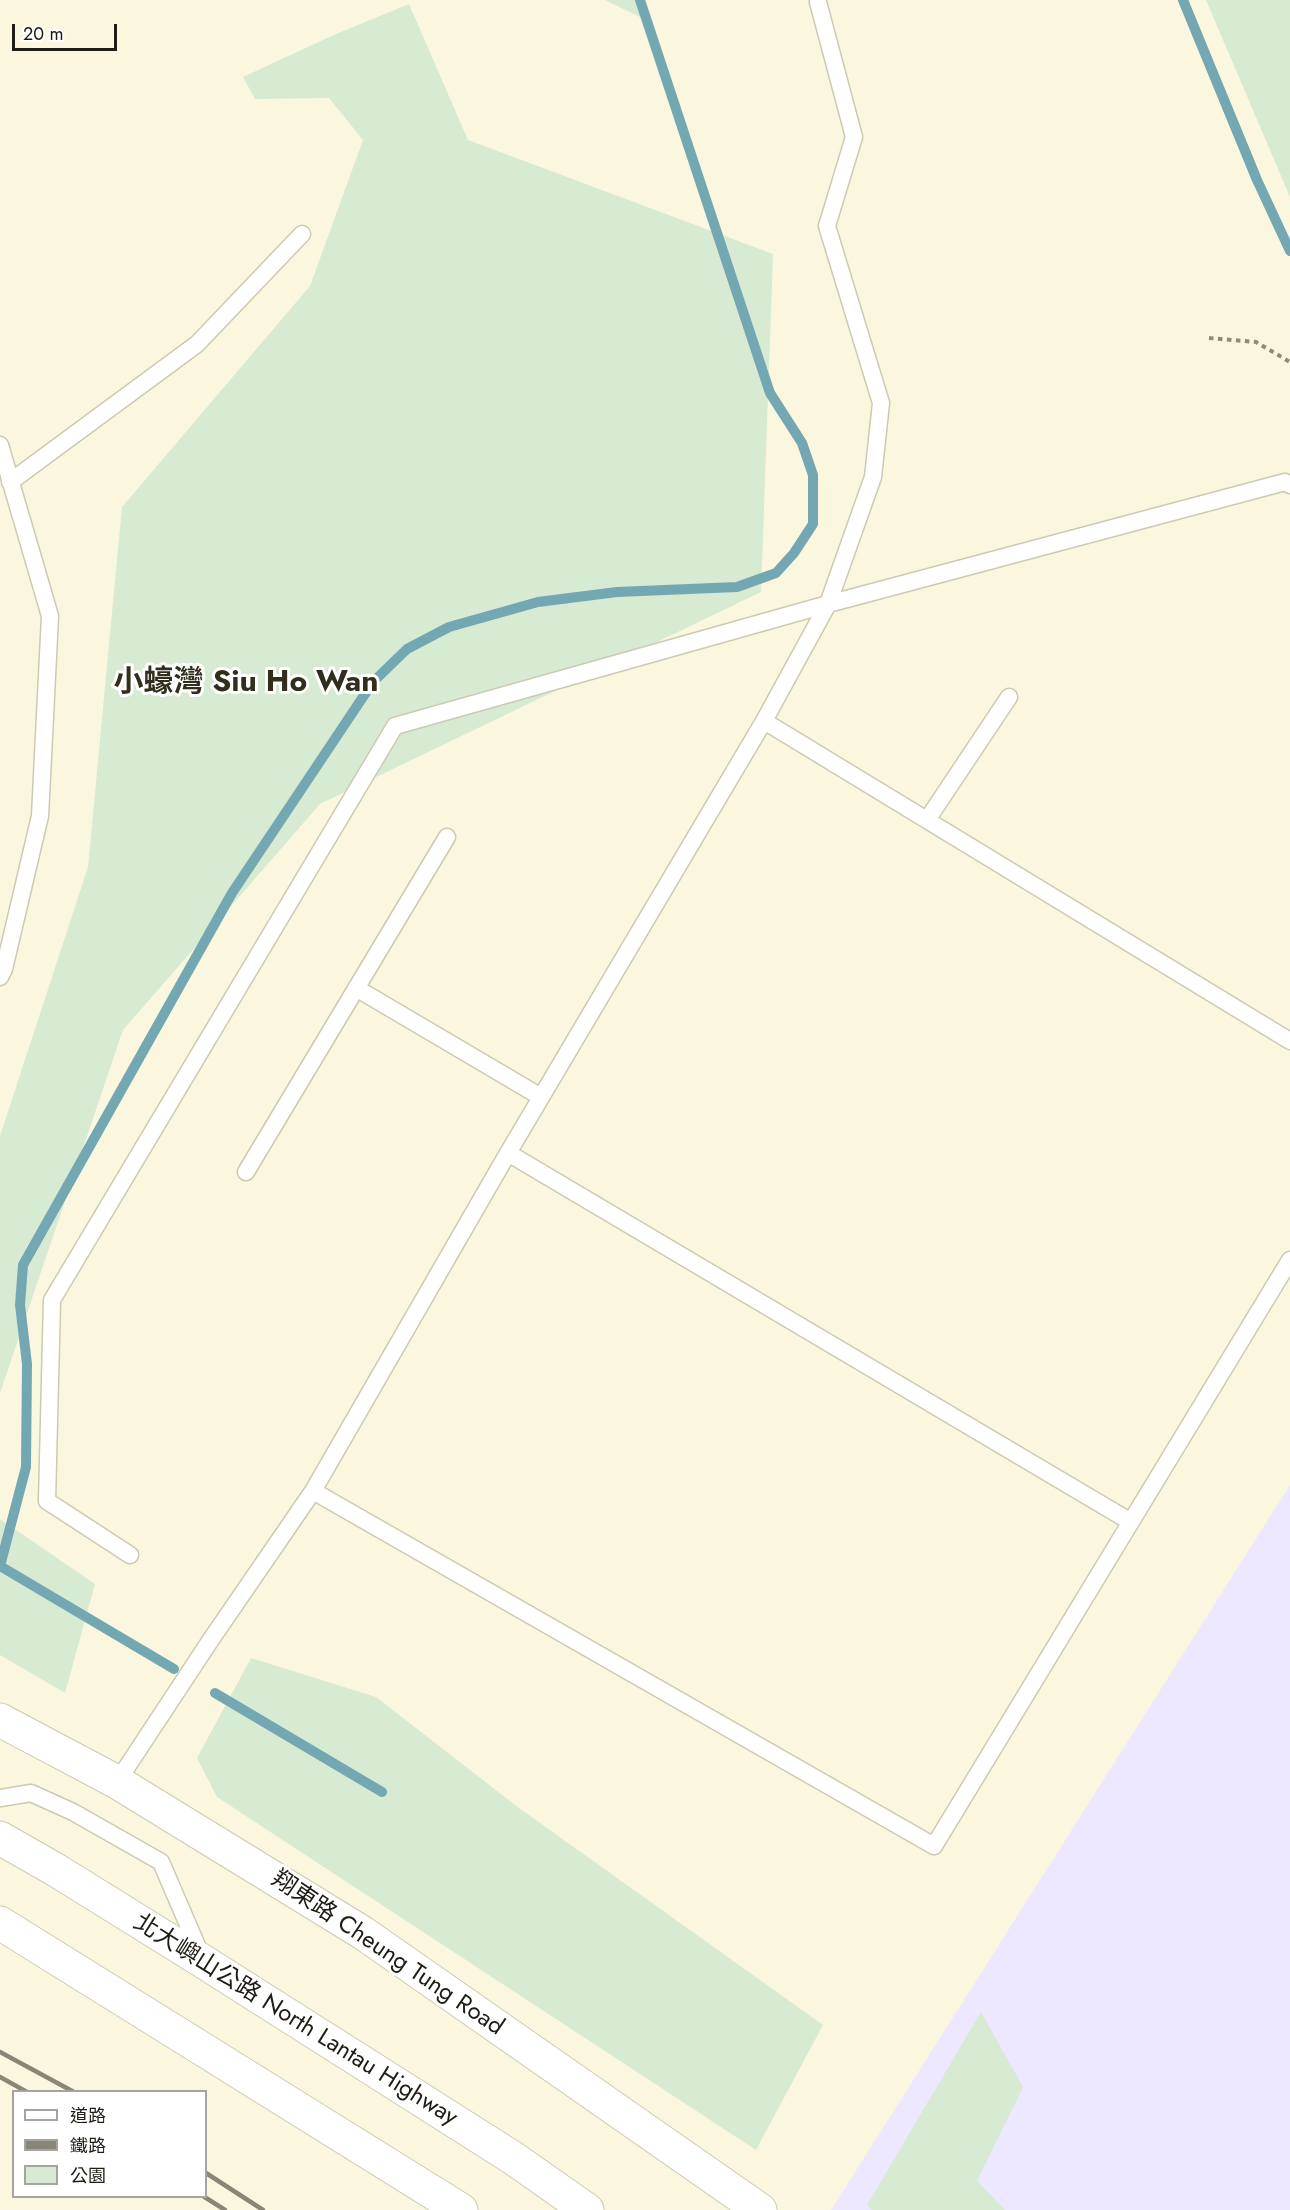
<!DOCTYPE html>
<meta charset="utf-8">
<style>
body{margin:0}
#map{position:relative;width:1290px;height:2210px;overflow:hidden;background:#fbf7df;font-family:Jost,"Noto Sans TC",sans-serif}
canvas{display:block}
.legend{position:absolute;left:12px;top:2090px;width:195px;height:108px;box-sizing:border-box;background:#fff;border:2px solid #a5a4a1;margin:0;padding:8px 10px;list-style:none;font-size:18px;color:#1e1c14}
.legend li{display:flex;align-items:center;gap:12px;height:30px}
.legend b{width:30px;border:2px solid #a5a4a1}
.scale{position:absolute;left:12px;top:24px;width:105px;height:27px;box-sizing:border-box;border:3px solid #1e1c14;border-top:0;padding-left:8px;font-size:18px;line-height:21px;white-space:nowrap;color:#1e1c14;-webkit-text-stroke:4px #fff;paint-order:stroke}
</style>
<div id="map">
<canvas width="1290" height="2210"></canvas>
<ul class="legend">
<li><b style="height:8px;background:#fff"></b>道路</li>
<li><b style="height:8px;background:#898676"></b>鐵路</li>
<li><b style="height:16px;background:#d7ead2"></b>公園</li>
</ul>
<div class="scale">20 m</div>
</div>
<script>
const g = document.querySelector('canvas').getContext('2d');
g.lineJoin = 'round';
function fill(path, color) {
  g.fillStyle = color;
  g.fill(path, 'evenodd');
}
function poly(rows) {
  const path = new Path2D();
  for (const r of rows) {
    path.moveTo(r[0], r[1]);
    for (let i = 2; i < r.length; i += 2) path.lineTo(r[i], r[i + 1]);
  }
  return path;
}
function trace(path, color, width, dash) {
  g.strokeStyle = color;
  g.lineWidth = width;
  g.lineCap = dash ? 'butt' : 'round';
  g.setLineDash(dash || []);
  g.stroke(path);
}
function write(font, color, halo, rows, align = 'center') {
  g.font = font + ' Jost,"Noto Sans TC",sans-serif';
  g.lineWidth = 6;
  g.setLineDash([]);
  g.textBaseline = 'middle';
  g.strokeStyle = halo;
  g.fillStyle = color;
  for (const [text, x, y, turn = 0] of rows) {
    g.save();
    g.translate(x, y);
    g.rotate((+turn || 0) * Math.PI / 180);
    g.textAlign = isNaN(turn) ? turn : align;
    if (halo) g.strokeText(text, 0, 0);
    g.fillText(text, 0, 0);
    g.restore();
  }
}
const industrial = poly([
 [1290,1485,1290,2210,831,2210]
]);
const green = poly([
 [605,0,642,0,644,19],
 [1206,0,1290,0,1290,197],
 [409,4,468,140,773,254,761,592,320,804,123,1030,0,1393,0,1136,88,867,122,507,310,286,363,140,329,98,255,99,243,77,336,34],
 [0,1519,95,1584,65,1693,0,1655],
 [251,1658,376,1697,519,1808,823,2025,756,2150,217,1797,197,1758],
 [981,2012,1023,2087,977,2181,1005,2210,872,2210,867,2205]
]);
const stream = poly([
 [1183,0,1257,180,1290,251],
 [0,1566,26,1467,27,1364,20,1305,23,1265,232,893,373,682,407,649,449,627,538,602,617,592,737,587,776,573,794,553,813,524,813,475,802,443,770,393,640,0],
 [0,1566,174,1669],
 [215,1693,382,1792]
]);
const path = poly([
 [1209,338,1256,342,1290,362]
]);
const service = poly([
 [0,445,50,616,40,816,4,969,0,977],
 [10,482,197,344,302,234],
 [764,721,1290,1041],
 [927,820,1009,697],
 [356,988,541,1097],
 [508,1153,1131,1522],
 [246,1172,447,837],
 [313,1491,934,1846,1290,1260],
 [130,1555,47,1501,52,1300,395,726,828,604,1285,482,1290,485],
 [117,1782,210,1641,313,1491,508,1153,764,721,828,604,873,477,881,403,827,226,854,137,818,2],
 [0,1798,31,1793,73,1812,161,1862,201,1955]
]);
const secondary = poly([
 [0,1720,117,1782,363,1933,760,2210]
]);
const motorway = poly([
 [0,1838,56,1870,204,1962,513,2158,587,2210],
 [0,1923,461,2210]
]);
const rail = poly([
 [0,2052,74,2092],
 [0,2077,27,2092],
 [206,2173,263,2210],
 [203,2196,225,2210]
]);
const streetNames = [
 ["翔東路 Cheung Tung Road",387,1954,34],
 ["北大嶼山公路 North Lantau Highway",295,2021,32]
];
const districtNames = [
 ["小蠔灣 Siu Ho Wan",246,684]
];
fill(industrial, '#ede8ff');
fill(green, '#d7ead2');
trace(stream, '#73a7b2', 10);
trace(service, '#cdcab2', 19);
trace(secondary, '#cdcab2', 35);
trace(motorway, '#cdcab2', 35);
trace(path, '#8e8b7b', 4, [4.5, 4.5]);
trace(service, '#fff', 16);
trace(secondary, '#fff', 33);
trace(motorway, '#fff', 33);
trace(rail, '#898676', 4.5);
write('24px', '#1e1c14', '#fff', streetNames);
write('bold 30px', '#312e1b', '#fff', districtNames);
</script>
